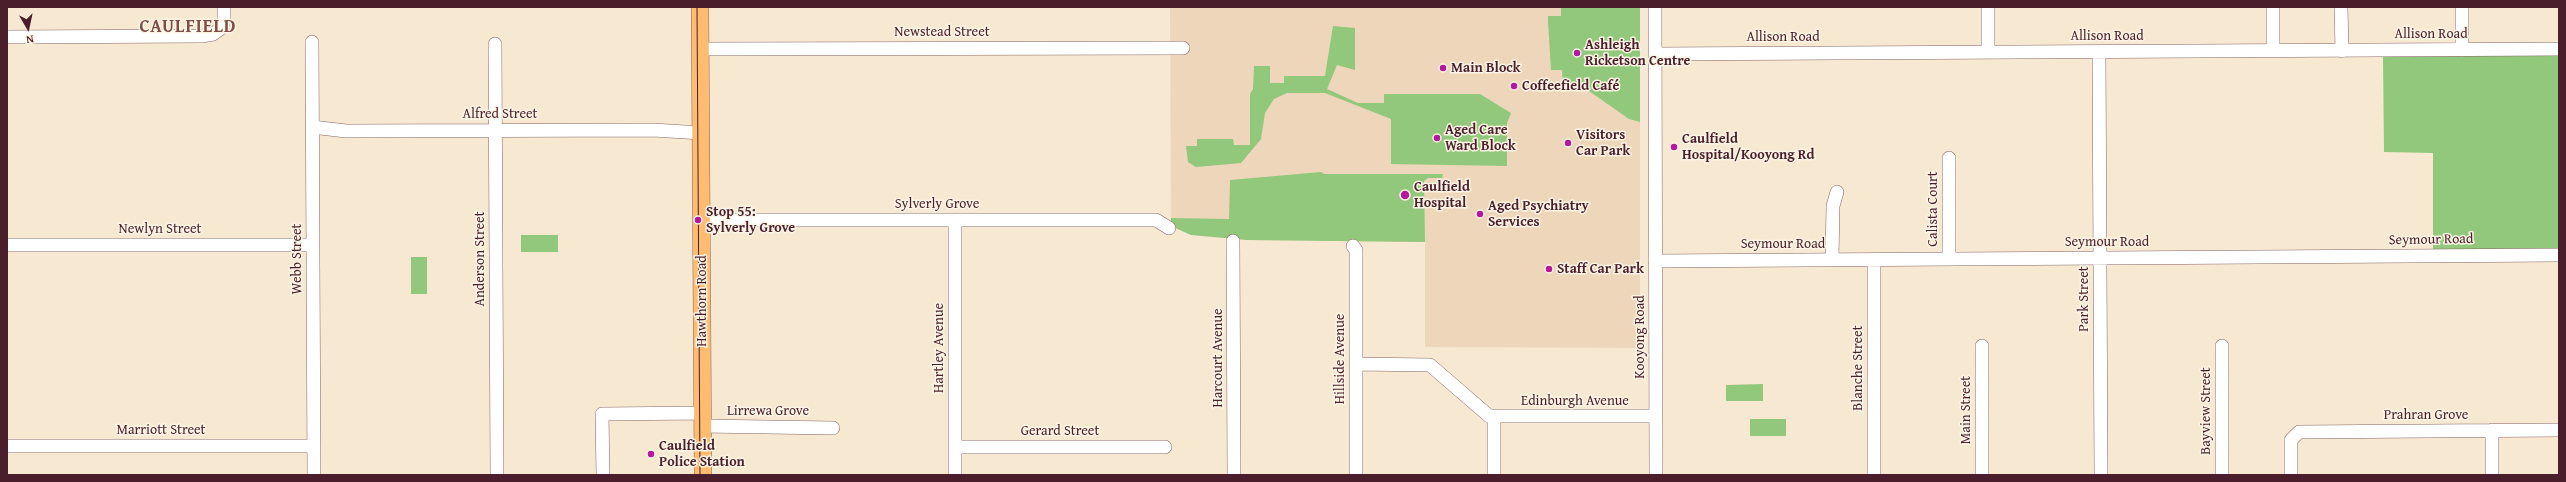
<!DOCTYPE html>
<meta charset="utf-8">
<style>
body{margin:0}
#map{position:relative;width:2566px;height:482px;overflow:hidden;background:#f7e8d1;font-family:"Gentium Book Plus",serif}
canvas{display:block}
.frame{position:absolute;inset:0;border:8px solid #4a1f2b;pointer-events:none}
.north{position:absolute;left:8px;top:8px;width:40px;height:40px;-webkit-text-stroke:3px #fcf5e5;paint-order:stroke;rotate:171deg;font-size:11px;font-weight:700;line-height:16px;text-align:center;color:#4a1f2b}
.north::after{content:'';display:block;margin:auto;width:14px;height:18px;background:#4a1f2b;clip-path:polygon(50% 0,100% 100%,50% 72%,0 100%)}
</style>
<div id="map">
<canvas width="2566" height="482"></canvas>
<div class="frame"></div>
<div class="north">N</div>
</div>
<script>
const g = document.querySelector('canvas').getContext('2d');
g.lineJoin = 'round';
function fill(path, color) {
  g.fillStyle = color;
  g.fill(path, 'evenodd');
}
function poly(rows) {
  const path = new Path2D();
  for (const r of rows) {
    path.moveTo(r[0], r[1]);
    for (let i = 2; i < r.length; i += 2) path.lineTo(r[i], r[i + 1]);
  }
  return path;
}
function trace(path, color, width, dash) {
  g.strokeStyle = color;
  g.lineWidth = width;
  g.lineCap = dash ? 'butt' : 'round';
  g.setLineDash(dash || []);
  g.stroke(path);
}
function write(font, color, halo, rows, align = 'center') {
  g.font = font + ' "Gentium Book Plus",serif';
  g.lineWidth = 3;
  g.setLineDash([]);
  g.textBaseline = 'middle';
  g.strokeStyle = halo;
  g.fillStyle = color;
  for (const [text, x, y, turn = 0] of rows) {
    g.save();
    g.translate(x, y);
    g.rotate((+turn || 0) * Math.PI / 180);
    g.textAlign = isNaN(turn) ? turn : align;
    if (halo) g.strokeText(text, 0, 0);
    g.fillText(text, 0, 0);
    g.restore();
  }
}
const built = poly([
 [1170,7,1640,7,1640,348,1425,347,1425,242,1247,240,1191,235,1171,226]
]);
const green = poly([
 [1561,7,1640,7,1640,122,1629,119,1579,84,1574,83,1574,88,1563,88,1562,70,1551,70,1548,22,1548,16,1561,16],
 [1333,26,1355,28,1355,70,1337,65,1327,89,1358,103,1384,103,1384,94,1480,94,1511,113,1507,123,1507,166,1391,164,1391,119,1325,93,1287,93,1274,99,1265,113,1261,139,1241,163,1196,167,1188,162,1186,146,1197,146,1197,139,1233,139,1234,145,1250,145,1250,94,1253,89,1254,66,1270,66,1270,83,1284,83,1284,76,1325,76],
 [2559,55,2559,249,2433,250,2433,153,2384,152,2383,56],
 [1321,172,1324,174,1443,174,1442,178,1428,178,1424,181,1425,242,1247,240,1191,235,1171,226,1171,218,1229,219,1230,180],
 [521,235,558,235,558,252,521,252],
 [411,257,427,257,427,294,411,294],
 [1763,384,1763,401,1726,401,1726,385],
 [1750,419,1786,419,1786,436,1750,436]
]);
const minor = poly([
 [1655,7,1656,475],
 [1988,7,1988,52],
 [2273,7,2273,51],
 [2341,7,2342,51],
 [2462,7,2462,50],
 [7,37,202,36,213,34,220,29,224,21,224,7],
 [312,42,314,475],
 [495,44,497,475],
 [700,49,1183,48],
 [2099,52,2101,475],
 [1655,54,2559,49],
 [312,127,346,131,653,130,701,133],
 [1949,158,1949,259],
 [701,220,1156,220,1169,228],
 [955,220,955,475],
 [1233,241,1234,475],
 [7,245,313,245],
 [1353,246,1356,250,1356,475],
 [1832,260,1833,206,1837,192],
 [1874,260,1874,475],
 [1655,261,2559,255],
 [1982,346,1982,475],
 [1356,364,1430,365,1489,416,1655,416],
 [1494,417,1494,475],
 [702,426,833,428],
 [2492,430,2492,475],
 [7,446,314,446],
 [955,447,1165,447],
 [603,475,602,414,702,413],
 [2222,475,2222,346],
 [2291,475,2291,440,2299,432,2559,430]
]);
const major = poly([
 [700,7,703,475]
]);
const tram = poly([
 [697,7,700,475]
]);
const markers = [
 [1577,53,4,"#b5179e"],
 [1443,68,4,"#b5179e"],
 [1514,86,4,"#b5179e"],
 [1437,138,4,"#b5179e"],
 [1568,143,4,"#b5179e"],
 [1674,147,4,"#b5179e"],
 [1405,195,5,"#b5179e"],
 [1480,214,4,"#b5179e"],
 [698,220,4,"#b5179e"],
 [1549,269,4,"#b5179e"],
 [651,454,4,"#b5179e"]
];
const streetNames = [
 ["Newstead Street",942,32],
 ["Allison Road",2431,34],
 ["Allison Road",2107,36],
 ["Allison Road",1783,37],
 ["Alfred Street",500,114],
 ["Sylverly Grove",937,204],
 ["Calista Court",1933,209,-90],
 ["Newlyn Street",160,229],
 ["Seymour Road",2431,240,-1],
 ["Seymour Road",2107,242],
 ["Seymour Road",1783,244],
 ["Webb Street",297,259,-90],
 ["Anderson Street",480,259,-90],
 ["Park Street",2084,299,-90],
 ["Hawthorn Road",702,301,-90],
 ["Kooyong Road",1640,337,-90],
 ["Hartley Avenue",939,348,-90],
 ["Harcourt Avenue",1218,358,-90],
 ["Hillside Avenue",1340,359,-90],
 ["Blanche Street",1858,368,-90],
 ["Edinburgh Avenue",1575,401],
 ["Main Street",1966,410,-90],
 ["Lirrewa Grove",768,411],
 ["Bayview Street",2206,411,-90],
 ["Prahran Grove",2426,415],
 ["Marriott Street",161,430],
 ["Gerard Street",1060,431]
];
const poiNames = [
 ["Ashleigh",1585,45],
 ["Ricketson Centre",1585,61],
 ["Main Block",1451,68],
 ["Coffeefield Café",1522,86],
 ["Aged Care",1445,130],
 ["Ward Block",1445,146],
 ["Visitors",1576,135],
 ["Car Park",1576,151],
 ["Caulfield",1682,139],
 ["Hospital/Kooyong Rd",1682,155],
 ["Caulfield",1414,187],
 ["Hospital",1414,203],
 ["Aged Psychiatry",1488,206],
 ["Services",1488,222],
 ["Stop 55:",706,212],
 ["Sylverly Grove",706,228],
 ["Staff Car Park",1557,269],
 ["Caulfield",659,446],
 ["Police Station",659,462]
];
const districtNames = [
 ["CAULFIELD",188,27]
];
fill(built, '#eed6bb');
fill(green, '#91c87b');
trace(minor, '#876565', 14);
trace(major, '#876565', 18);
trace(minor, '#fff', 13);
trace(major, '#fdbc6f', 17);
trace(tram, '#4a1f2b', 1);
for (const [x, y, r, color] of markers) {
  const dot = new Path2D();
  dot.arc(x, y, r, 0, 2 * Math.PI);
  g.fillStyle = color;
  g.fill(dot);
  trace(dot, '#fcf5e5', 1.5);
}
write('14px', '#4a1f2b', '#fcf5e5', streetNames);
write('bold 14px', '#4a1f2b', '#fcf5e5', poiNames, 'left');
g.letterSpacing = '1px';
write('bold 18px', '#7d4d46', '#fcf5e5', districtNames);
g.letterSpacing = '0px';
</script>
